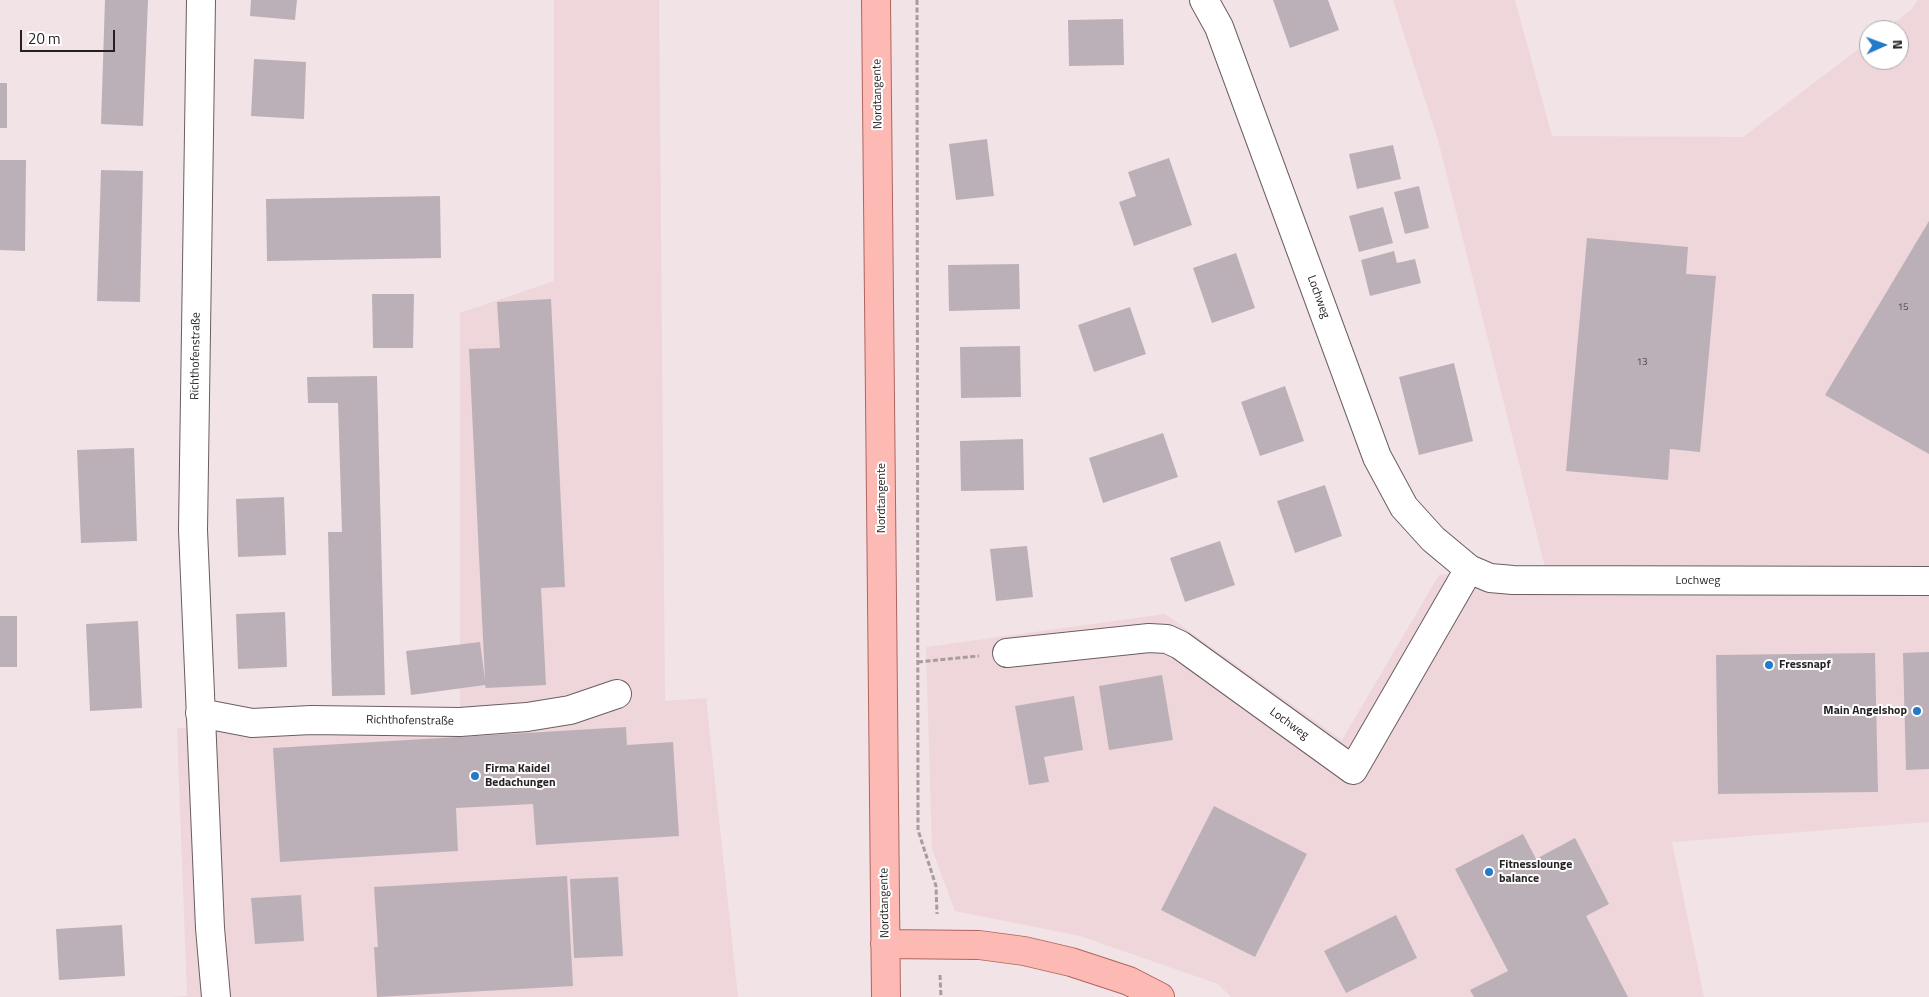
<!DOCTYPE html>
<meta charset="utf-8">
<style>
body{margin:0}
#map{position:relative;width:1929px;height:997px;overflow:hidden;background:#f2e3e6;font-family:"Titillium Web",sans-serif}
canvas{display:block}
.north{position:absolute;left:1859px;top:20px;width:50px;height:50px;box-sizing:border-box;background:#fff;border:1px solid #a7a5a6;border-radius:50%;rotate:88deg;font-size:14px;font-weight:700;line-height:20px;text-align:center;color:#241f20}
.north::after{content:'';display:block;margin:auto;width:18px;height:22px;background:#227ac8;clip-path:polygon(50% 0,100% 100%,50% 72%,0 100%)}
.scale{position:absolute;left:20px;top:30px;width:95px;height:22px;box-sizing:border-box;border:2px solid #241f20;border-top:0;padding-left:6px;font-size:15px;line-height:18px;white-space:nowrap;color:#241f20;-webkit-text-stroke:4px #fff;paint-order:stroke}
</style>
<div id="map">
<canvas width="1929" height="997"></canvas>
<div class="north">N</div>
<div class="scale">20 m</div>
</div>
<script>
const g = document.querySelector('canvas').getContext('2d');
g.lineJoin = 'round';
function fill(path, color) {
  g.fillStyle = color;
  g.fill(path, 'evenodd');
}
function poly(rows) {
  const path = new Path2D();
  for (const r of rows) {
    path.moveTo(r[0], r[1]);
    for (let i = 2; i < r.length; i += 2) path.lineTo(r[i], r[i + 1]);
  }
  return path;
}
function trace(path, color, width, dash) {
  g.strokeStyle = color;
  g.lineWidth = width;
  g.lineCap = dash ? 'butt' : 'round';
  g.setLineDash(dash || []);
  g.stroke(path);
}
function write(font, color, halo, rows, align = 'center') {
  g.font = font + ' "Titillium Web",sans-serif';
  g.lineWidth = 4;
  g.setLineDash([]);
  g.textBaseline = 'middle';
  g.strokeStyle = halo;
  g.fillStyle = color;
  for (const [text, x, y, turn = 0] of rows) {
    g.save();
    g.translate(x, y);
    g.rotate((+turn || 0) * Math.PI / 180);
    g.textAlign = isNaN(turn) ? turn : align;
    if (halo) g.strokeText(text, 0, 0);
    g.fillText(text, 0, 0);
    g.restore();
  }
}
const built = poly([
 [554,0,659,0,665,701,706,698,738,997,171,997,187,996,177,728,402,730,460,722,460,313,554,281],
 [1393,0,1515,0,1552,136,1743,137,1869,41,1869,60,1899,60,1899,30,1884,30,1911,10,1918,0,1929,0,1929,822,1672,842,1704,997,1231,997,1218,984,1080,936,955,911,932,849,926,647,1165,614,1342,740,1439,575,1545,567,1438,140]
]);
const building = poly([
 [105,0,148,0,143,126,101,124],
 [251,0,297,0,295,20,250,16],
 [1273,0,1328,0,1339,30,1290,48],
 [1123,19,1124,65,1069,66,1068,20],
 [254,59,306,62,304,119,251,116],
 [0,83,7,83,7,128,0,128],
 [987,139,994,196,956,200,949,144],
 [1393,145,1401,179,1357,189,1349,154],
 [1169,158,1192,225,1134,246,1119,202,1136,196,1128,172],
 [0,160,26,160,25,251,0,250],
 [101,170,143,171,140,302,97,301],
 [1419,186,1429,228,1405,234,1394,192],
 [440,196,441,258,267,261,266,199],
 [1383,207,1393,243,1359,252,1349,216],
 [1929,221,1929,454,1825,395],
 [1587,238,1688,247,1686,274,1716,276,1700,452,1670,449,1668,480,1566,471],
 [1394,251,1397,263,1415,259,1421,283,1370,296,1361,260],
 [1236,253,1255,308,1212,323,1193,268],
 [1019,264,1020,309,949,311,948,265],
 [372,294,414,294,413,348,373,348],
 [551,299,565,587,541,588,546,685,486,688,485,685,411,695,406,651,480,642,485,680,469,349,500,348,497,302],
 [1130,307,1146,354,1094,372,1078,325],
 [1020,346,1021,397,961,398,960,347],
 [1454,363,1473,441,1419,455,1399,377],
 [377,376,385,695,332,696,328,532,342,532,338,403,308,403,307,377],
 [1285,386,1304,441,1260,456,1241,402],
 [1163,433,1178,477,1103,503,1089,458],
 [1023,439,1024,490,961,491,960,441],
 [134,448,137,541,81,543,77,450],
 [1325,485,1342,536,1295,553,1277,501],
 [284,497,286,555,238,557,236,499],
 [1220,541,1235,585,1185,602,1170,558],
 [1027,546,1033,597,996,601,990,549],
 [285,612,287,667,238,669,236,614],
 [0,616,17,616,17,667,0,667],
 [138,621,142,708,90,711,86,624],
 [1929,652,1929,769,1906,770,1903,653],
 [1875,653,1878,792,1718,794,1716,655],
 [1162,675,1173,740,1109,750,1099,686],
 [1074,696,1083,750,1044,757,1049,782,1029,785,1015,706],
 [626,727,627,745,673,742,679,836,536,845,533,804,456,808,458,851,280,862,273,748],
 [1214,806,1307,854,1255,957,1161,910],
 [1523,834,1536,859,1575,838,1609,904,1586,916,1628,997,1474,997,1470,990,1508,971,1455,869],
 [567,876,573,986,377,997,374,947,378,947,374,887],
 [618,877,623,956,574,958,570,879],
 [301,895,304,941,255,944,251,898],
 [1396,915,1417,958,1346,993,1324,951],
 [122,925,125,976,59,980,56,929]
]);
const path = poly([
 [917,0,918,830,936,886,937,914],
 [918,662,979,656],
 [940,975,941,997]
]);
const minor = poly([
 [201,0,193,530,210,928,216,997],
 [1204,0,1219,27,1377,457,1404,507,1433,539,1469,569,1490,578,1513,580,1929,581],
 [1007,653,1149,638,1167,639,1180,645,1353,770,1469,569],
 [200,713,252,723,311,720,460,722,527,717,570,710,617,694]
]);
const major = poly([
 [876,0,886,997],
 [885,944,979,945,1024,951,1071,962,1129,981,1160,997]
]);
const markers = [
 [1769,665,5,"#227ac8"],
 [1917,711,5,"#227ac8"],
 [475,776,5,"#227ac8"],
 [1489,872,5,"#227ac8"]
];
const numberNames = [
 ["15",1903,308],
 ["13",1642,363]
];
const streetNames = [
 ["Nordtangente",878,94,-91],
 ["Lochweg",1318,297,70],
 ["Richthofenstraße",196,356,-89],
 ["Nordtangente",882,498,-90],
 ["Lochweg",1698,581],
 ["Richthofenstraße",410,721,1],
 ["Lochweg",1289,724,36],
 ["Nordtangente",885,903,-91]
];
const poiNames = [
 ["Fressnapf",1779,665],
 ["Main Angelshop",1907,711,"right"],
 ["Firma Kaidel",485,769],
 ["Bedachungen",485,783],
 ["Fitnesslounge",1499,865],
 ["balance",1499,879]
];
fill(built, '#eed6db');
fill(building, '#bcb0b8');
trace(minor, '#6b5e60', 30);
trace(major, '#b0655f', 30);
trace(path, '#a89c9f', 3, [5, 2.5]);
trace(minor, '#fff', 28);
trace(major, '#fdb9b3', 28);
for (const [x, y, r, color] of markers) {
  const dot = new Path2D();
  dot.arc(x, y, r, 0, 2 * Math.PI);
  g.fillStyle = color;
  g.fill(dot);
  trace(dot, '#fff', 2);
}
write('10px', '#4a4346', null, numberNames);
write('12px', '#241f20', '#fff', streetNames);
write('bold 12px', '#241f20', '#fff', poiNames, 'left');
</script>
